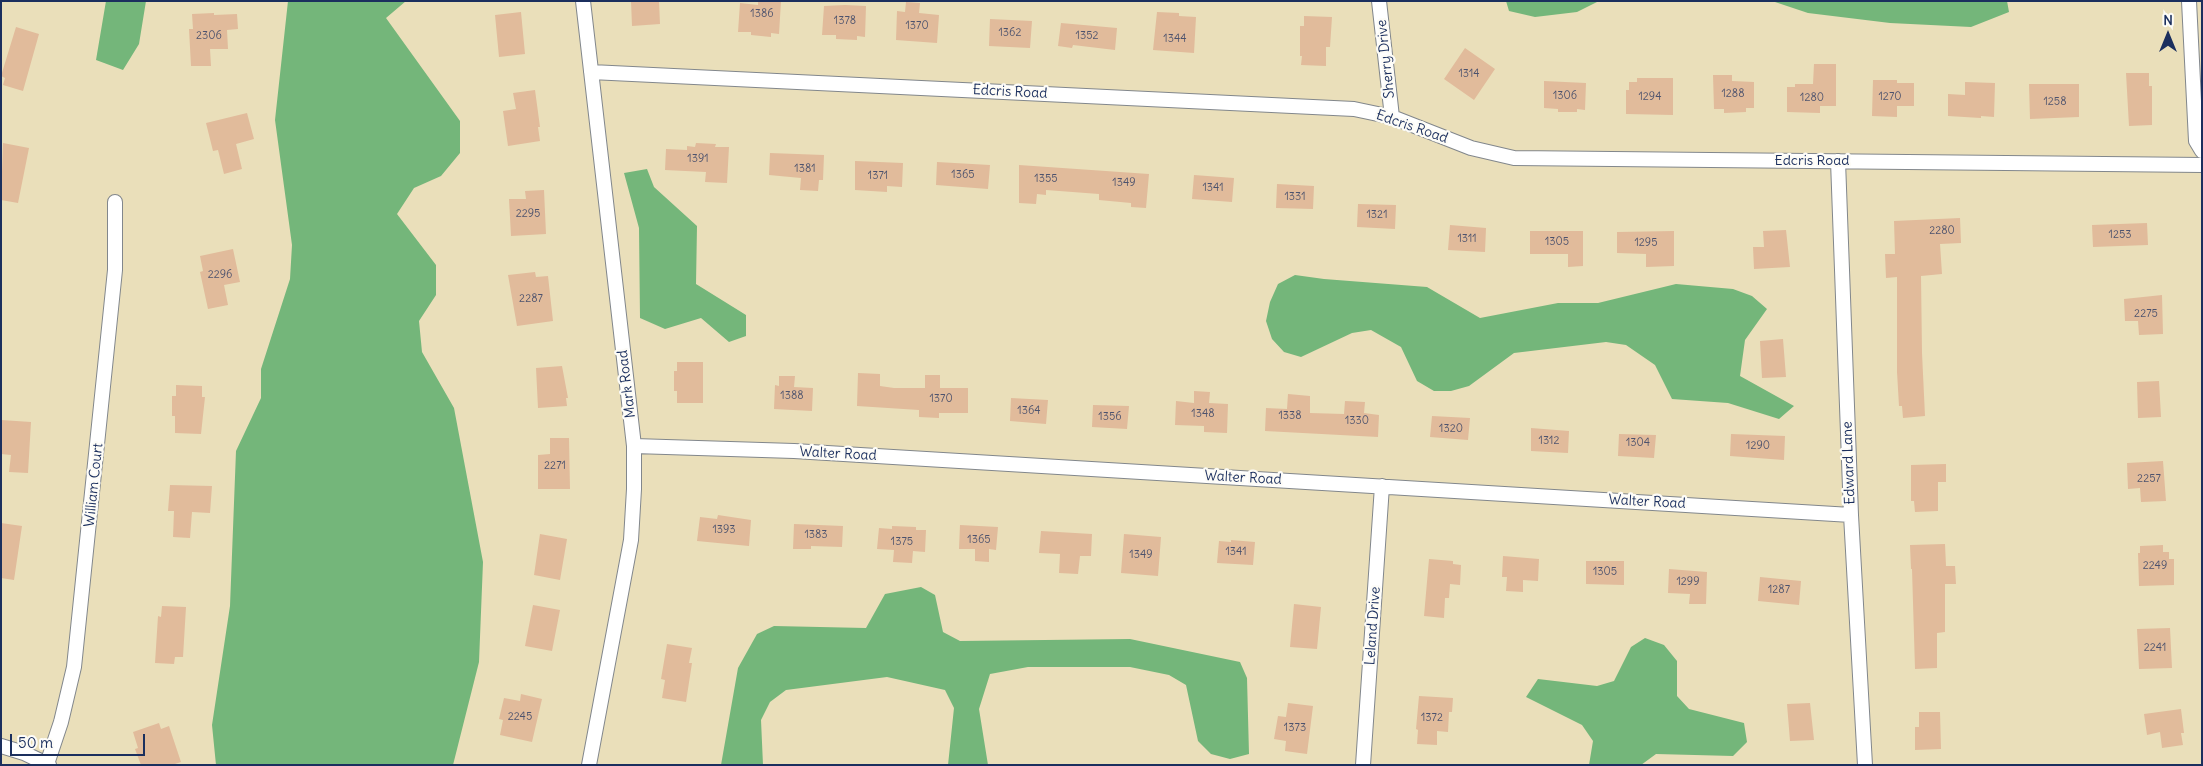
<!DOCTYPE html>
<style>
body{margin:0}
#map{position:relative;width:2203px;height:766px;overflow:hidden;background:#eadfba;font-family:Delius,sans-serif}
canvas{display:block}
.frame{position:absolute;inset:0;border:2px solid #1b2f5e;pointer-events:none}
.north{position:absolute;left:2143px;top:10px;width:50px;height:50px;-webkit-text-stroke:4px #fdfcf7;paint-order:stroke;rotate:0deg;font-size:14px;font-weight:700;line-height:20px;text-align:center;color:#1b2f5e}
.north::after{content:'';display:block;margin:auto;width:18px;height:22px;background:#1b2f5e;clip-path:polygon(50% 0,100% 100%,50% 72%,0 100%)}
.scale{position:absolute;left:10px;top:734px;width:135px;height:22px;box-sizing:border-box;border:2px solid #1b2f5e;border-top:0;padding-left:6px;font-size:15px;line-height:18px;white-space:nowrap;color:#1b2f5e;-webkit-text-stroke:4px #fdfcf7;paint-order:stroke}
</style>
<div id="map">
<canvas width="2203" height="766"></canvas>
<div class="frame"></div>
<div class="north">N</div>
<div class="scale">50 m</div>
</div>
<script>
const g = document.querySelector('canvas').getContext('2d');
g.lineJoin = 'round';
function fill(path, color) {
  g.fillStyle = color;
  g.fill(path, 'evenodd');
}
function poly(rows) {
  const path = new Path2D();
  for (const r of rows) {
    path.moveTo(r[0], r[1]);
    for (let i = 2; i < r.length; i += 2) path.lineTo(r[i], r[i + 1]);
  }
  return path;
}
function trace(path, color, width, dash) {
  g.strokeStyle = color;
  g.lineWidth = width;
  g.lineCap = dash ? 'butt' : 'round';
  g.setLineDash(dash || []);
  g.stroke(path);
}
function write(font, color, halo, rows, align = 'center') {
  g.font = font + ' Delius,sans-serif';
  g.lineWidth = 4.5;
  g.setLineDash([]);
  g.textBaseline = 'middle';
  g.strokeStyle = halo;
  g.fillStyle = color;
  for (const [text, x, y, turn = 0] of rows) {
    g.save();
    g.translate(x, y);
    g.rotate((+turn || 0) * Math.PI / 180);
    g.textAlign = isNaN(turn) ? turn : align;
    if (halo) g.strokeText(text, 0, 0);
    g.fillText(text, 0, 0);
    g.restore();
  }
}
const forest = poly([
 [106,1,146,1,139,44,123,70,96,60],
 [288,1,406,1,386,18,460,121,460,153,441,176,414,188,397,214,436,265,436,295,419,321,422,352,454,408,483,562,479,662,453,765,216,765,212,725,230,606,236,451,261,398,261,369,290,279,292,245,275,120],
 [1506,1,1599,1,1577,12,1535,17,1509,11],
 [1772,1,2007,1,2009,12,1971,27,1890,23,1808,13],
 [647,169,654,187,697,226,696,284,746,315,746,336,729,342,701,318,665,329,640,318,639,228,624,173],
 [1295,275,1324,279,1427,287,1480,318,1558,303,1598,303,1676,284,1733,289,1752,296,1767,309,1745,340,1740,376,1794,406,1779,419,1728,403,1672,399,1655,365,1626,345,1606,342,1514,353,1469,386,1451,391,1434,391,1417,381,1401,347,1371,330,1352,333,1301,357,1284,352,1272,339,1266,321,1270,302,1278,284],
 [921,587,935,595,943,632,960,641,1130,639,1240,662,1247,678,1249,754,1230,759,1211,754,1198,741,1186,685,1169,675,1130,667,1028,667,990,674,979,709,988,765,948,765,954,708,945,690,887,677,786,690,770,702,761,720,763,765,721,765,738,668,757,634,774,626,866,628,885,594],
 [1645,638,1664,645,1677,661,1677,696,1689,709,1744,723,1747,742,1733,756,1656,754,1641,765,1589,765,1593,741,1582,725,1526,697,1538,679,1597,686,1614,681,1631,647]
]);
const building = poly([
 [631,1,659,1,660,24,632,26],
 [758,1,781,1,779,34,771,33,771,37,751,35,751,32,738,32,740,3,758,5],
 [906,2,920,3,919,13,939,15,937,43,896,40,897,11,905,12],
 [845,5,866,6,865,37,857,36,857,40,836,39,836,35,822,35,824,6],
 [521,12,525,54,499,57,495,15],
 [1157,12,1179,13,1179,16,1196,17,1194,53,1153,50],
 [214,13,214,15,237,14,238,29,227,30,228,49,210,49,211,66,191,66,189,29,193,29,192,14],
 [1304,16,1332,17,1330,47,1326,47,1326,66,1301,65,1302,56,1300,56,1300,26,1304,26],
 [990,19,1032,21,1030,48,989,46],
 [1061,23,1117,28,1115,50,1073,45,1072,48,1058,46],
 [16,27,39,34,23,91,3,85,5,78,1,76],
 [1465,48,1495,69,1474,100,1444,79],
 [1814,64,1836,64,1836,106,1820,106,1820,113,1787,112,1787,87,1795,87,1795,84,1813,84],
 [2126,73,2149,73,2149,86,2152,86,2152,125,2129,126],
 [1713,75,1732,75,1732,81,1754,82,1754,108,1746,108,1746,112,1724,113,1724,109,1714,109],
 [1637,78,1673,78,1673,115,1626,114,1626,90,1629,90,1629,82,1637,82],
 [1873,80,1897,80,1897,83,1914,83,1914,106,1897,106,1897,117,1872,116],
 [1544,81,1586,83,1585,110,1577,109,1577,112,1558,112,1558,109,1544,108],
 [1965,82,1995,83,1994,117,1981,116,1981,118,1948,116,1948,94,1965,95],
 [2029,84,2079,84,2079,117,2030,119],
 [535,90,540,127,538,127,540,141,508,146,503,111,516,109,513,93],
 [247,113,254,139,236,144,242,169,224,174,218,150,213,151,206,123],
 [3,143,29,148,18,203,1,200],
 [696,143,716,144,715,147,729,147,727,183,705,182,706,172,665,170,666,149,687,150,687,146,695,147],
 [770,153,824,155,823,180,819,180,818,191,800,190,801,178,769,175],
 [855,161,903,163,902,187,887,186,887,192,855,190],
 [937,162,990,165,988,189,936,185],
 [1019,165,1149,174,1146,208,1131,207,1131,203,1099,200,1099,194,1046,190,1046,195,1037,194,1036,204,1019,203],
 [1194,175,1234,178,1232,202,1192,199],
 [1277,184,1314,186,1313,209,1276,208],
 [544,190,546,234,511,236,509,199,526,199,525,191],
 [1358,204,1396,205,1395,229,1357,227],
 [1960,218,1961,243,1940,244,1942,274,1921,276,1922,353,1925,416,1903,418,1902,406,1899,406,1897,372,1897,277,1886,278,1885,254,1895,254,1894,221],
 [2147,223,2148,245,2093,247,2092,225],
 [1450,225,1486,228,1485,252,1448,250],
 [1786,230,1790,267,1754,269,1753,247,1764,247,1763,231],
 [1530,231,1583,231,1583,266,1568,267,1568,254,1530,254],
 [1674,231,1674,266,1646,267,1646,254,1617,253,1617,232],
 [233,249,240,282,224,285,228,305,208,309,200,272,203,271,200,256],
 [535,272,536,277,548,276,553,321,517,326,508,275],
 [2162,295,2163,334,2139,335,2138,321,2125,321,2124,299],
 [1783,339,1786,377,1762,378,1760,341],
 [677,362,703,362,703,403,677,403,677,391,674,391,674,371,677,371],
 [562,366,568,398,566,398,567,406,538,408,536,368],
 [858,373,880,374,880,386,894,388,925,388,925,375,940,375,940,388,968,388,968,413,939,413,939,418,919,417,919,410,857,406],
 [779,376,795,376,794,387,813,388,812,411,774,409,775,385,779,386],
 [2159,381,2161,417,2138,418,2137,382],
 [176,385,202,386,202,397,205,397,201,434,175,433,175,416,172,416,172,396,176,396],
 [1194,391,1210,392,1209,403,1228,404,1227,433,1204,432,1204,426,1175,425,1176,401,1194,403],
 [1288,394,1310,396,1310,413,1344,414,1345,401,1365,402,1364,413,1379,415,1378,437,1265,431,1266,408,1287,409],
 [1011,398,1048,400,1046,424,1010,421],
 [1093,405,1129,406,1127,429,1092,427],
 [1432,416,1470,418,1468,440,1430,437],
 [1,420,31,422,28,473,9,472,11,455,1,454],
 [1531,428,1569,431,1568,453,1531,451],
 [1619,434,1656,435,1654,458,1618,456],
 [1731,434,1785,436,1784,460,1730,456],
 [550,438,569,438,570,489,538,489,538,455,550,454],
 [2163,461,2166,501,2141,502,2140,488,2128,489,2127,463],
 [1946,464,1946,482,1938,482,1938,511,1915,512,1914,501,1911,501,1911,465],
 [170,485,212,486,210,513,192,512,190,538,173,537,174,511,168,511],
 [718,515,751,520,749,546,697,541,700,517,717,519],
 [1,523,22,526,14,580,1,578],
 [794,524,843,526,842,547,811,546,811,549,793,549],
 [960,525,998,527,996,550,989,549,989,562,975,561,975,549,959,549],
 [892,526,916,527,916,530,926,530,925,552,913,551,912,563,893,562,894,550,877,549,879,528,892,529],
 [1041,531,1092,534,1091,556,1080,556,1078,574,1059,573,1060,554,1039,553],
 [540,534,567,539,560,580,534,575],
 [1124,534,1161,537,1158,576,1121,573],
 [1231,540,1255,542,1253,565,1217,563,1219,541,1231,542],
 [1945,544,1946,566,1955,566,1956,584,1945,584,1945,632,1937,633,1937,668,1915,669,1912,569,1911,569,1910,545],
 [2163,545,2163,552,2169,552,2169,559,2174,559,2174,585,2139,586,2138,553,2140,553,2140,546],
 [1503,556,1539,559,1538,581,1523,580,1523,592,1506,591,1507,577,1502,577],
 [1429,559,1453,561,1453,564,1461,565,1460,585,1450,584,1449,598,1445,598,1444,618,1424,616],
 [1586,561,1624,561,1624,585,1586,584],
 [1669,569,1707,572,1706,604,1689,604,1690,594,1668,593],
 [1760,577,1801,581,1799,605,1758,601],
 [1294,604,1321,607,1317,649,1290,647],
 [533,605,560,610,552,651,525,646],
 [162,606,186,607,183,657,175,657,174,664,155,663,158,616,161,617],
 [2170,628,2172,668,2139,669,2137,629],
 [667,644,692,648,689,663,692,663,686,702,662,698,665,680,661,679],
 [521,694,542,699,532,742,500,735,503,720,499,719,504,698,520,701],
 [1419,696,1453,698,1452,712,1449,712,1448,732,1437,731,1437,745,1417,744,1418,730,1416,729],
 [1288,703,1313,706,1307,754,1285,751,1286,741,1274,739,1278,716,1286,717],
 [1810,703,1814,740,1790,741,1787,704],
 [2181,709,2184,733,2181,733,2183,745,2162,748,2160,732,2147,735,2144,714],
 [1919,712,1940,712,1941,749,1915,750,1915,727,1919,727],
 [159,723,161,729,169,726,181,762,172,765,141,765,135,749,138,748,133,732]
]);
const minor = poly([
 [583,1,634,446,634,489,631,540,589,765],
 [1379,1,1392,117],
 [2189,1,2196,141,2202,151],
 [591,72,1354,109,1392,117,1471,148,1514,158,2202,165],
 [1838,161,1851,515,1865,765],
 [634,446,794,451,1851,515],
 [1,746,24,753,49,765],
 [47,764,61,722,74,667,115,270,115,202],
 [1363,765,1382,486]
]);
const numberNames = [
 ["1386",762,14],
 ["1378",845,21],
 ["1370",917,26],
 ["1362",1010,33],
 ["2306",209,36],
 ["1352",1087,36],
 ["1344",1175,39],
 ["1314",1469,74],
 ["1288",1733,94],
 ["1306",1565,96],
 ["1294",1650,97],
 ["1270",1890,97],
 ["1280",1812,98],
 ["1258",2055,102],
 ["1391",698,159],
 ["1381",805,169],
 ["1365",963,175],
 ["1371",878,176],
 ["1355",1046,179],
 ["1349",1124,183],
 ["1341",1213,188],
 ["1331",1295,197],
 ["2295",528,214],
 ["1321",1377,215],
 ["2280",1942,231],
 ["1253",2120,235],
 ["1311",1467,239],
 ["1305",1557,242],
 ["1295",1646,243],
 ["2296",220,275],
 ["2287",531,299],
 ["2275",2146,314],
 ["1388",792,396],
 ["1370",941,399],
 ["1364",1029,411],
 ["1348",1203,414],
 ["1338",1290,416],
 ["1356",1110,417],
 ["1330",1357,421],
 ["1320",1451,429],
 ["1312",1549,441],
 ["1304",1638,443],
 ["1290",1758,446],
 ["2271",555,466],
 ["2257",2149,479],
 ["1393",724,530],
 ["1383",816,535],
 ["1365",979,540],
 ["1375",902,542],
 ["1341",1236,552],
 ["1349",1141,555],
 ["2249",2155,566],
 ["1305",1605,572],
 ["1299",1688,582],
 ["1287",1779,590],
 ["2241",2155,648],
 ["2245",520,717],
 ["1372",1432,718],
 ["1373",1295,728]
];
const streetNames = [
 ["Sherry Drive",1386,59,-96],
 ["Edcris Road",1010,92,3],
 ["Edcris Road",1412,127,19],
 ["Edcris Road",1812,161],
 ["Mark Road",627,384,-97],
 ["Walter Road",838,454,3],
 ["Edward Lane",1849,463,-92],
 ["Walter Road",1243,478,3],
 ["William Court",94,485,-84],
 ["Walter Road",1647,502,3],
 ["Leland Drive",1373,626,-86]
];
fill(forest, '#74b67a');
fill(building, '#e1bb9b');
trace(minor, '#82878c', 16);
trace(minor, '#fff', 14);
write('11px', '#4c526d', null, numberNames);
write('14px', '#1b2f5e', '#fdfcf7', streetNames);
</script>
